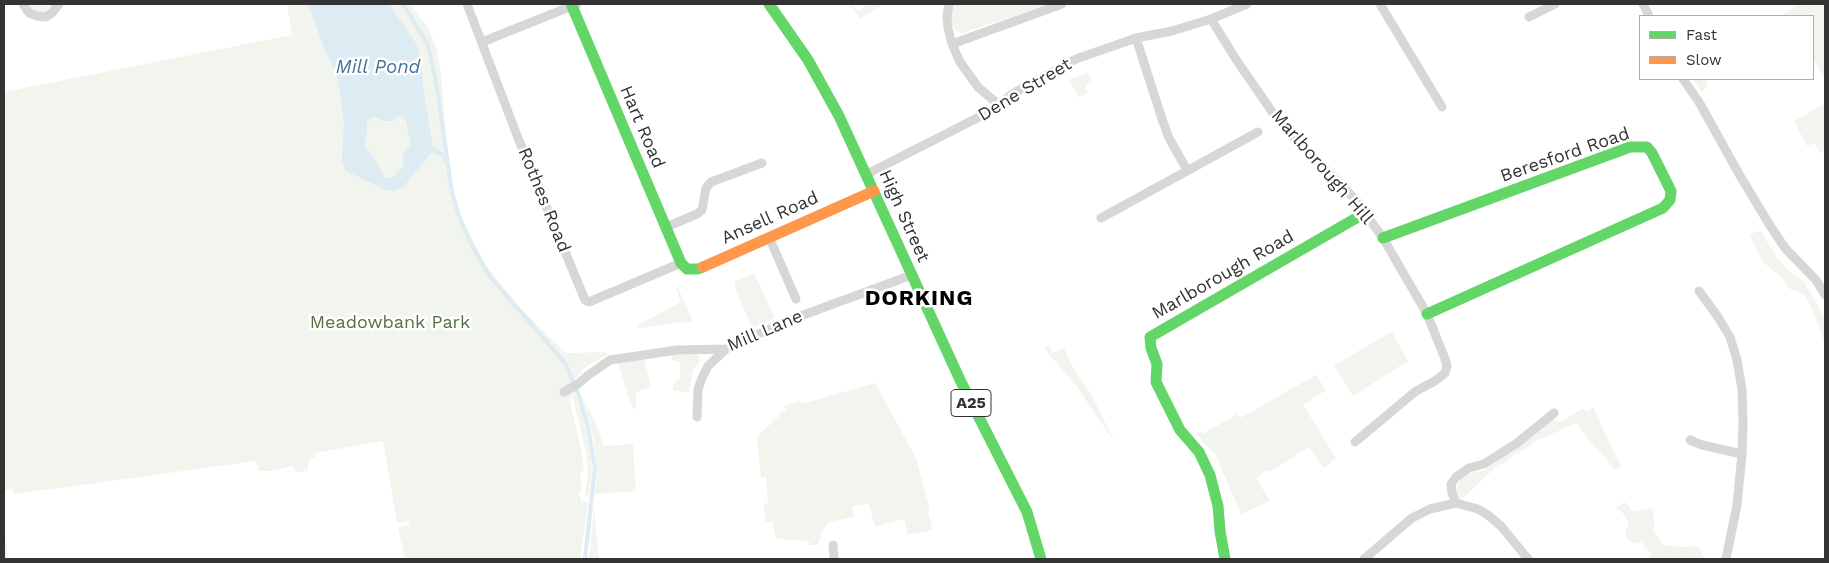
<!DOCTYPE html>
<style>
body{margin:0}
#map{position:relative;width:1829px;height:563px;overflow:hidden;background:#fff;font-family:"Work Sans",sans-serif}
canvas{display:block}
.frame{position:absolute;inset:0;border:5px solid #333;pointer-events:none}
.legend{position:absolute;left:1639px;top:15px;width:175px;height:65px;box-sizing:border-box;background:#fff;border:1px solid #adadad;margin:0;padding:6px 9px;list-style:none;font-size:15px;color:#333}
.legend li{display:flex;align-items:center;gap:10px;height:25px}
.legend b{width:25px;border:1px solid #adadad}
</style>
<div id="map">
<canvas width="1829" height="563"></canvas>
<div class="frame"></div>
<ul class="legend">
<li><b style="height:6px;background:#63d668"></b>Fast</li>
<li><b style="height:6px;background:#ff974d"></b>Slow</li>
</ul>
</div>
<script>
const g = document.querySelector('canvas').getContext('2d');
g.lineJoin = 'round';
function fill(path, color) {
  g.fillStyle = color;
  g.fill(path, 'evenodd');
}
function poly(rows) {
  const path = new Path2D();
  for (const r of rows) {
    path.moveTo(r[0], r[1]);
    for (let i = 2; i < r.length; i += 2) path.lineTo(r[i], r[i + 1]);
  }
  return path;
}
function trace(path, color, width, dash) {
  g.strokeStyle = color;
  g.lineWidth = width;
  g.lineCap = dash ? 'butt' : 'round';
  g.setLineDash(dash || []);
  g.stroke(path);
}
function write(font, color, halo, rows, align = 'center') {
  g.font = font + ' "Work Sans",sans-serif';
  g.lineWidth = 5;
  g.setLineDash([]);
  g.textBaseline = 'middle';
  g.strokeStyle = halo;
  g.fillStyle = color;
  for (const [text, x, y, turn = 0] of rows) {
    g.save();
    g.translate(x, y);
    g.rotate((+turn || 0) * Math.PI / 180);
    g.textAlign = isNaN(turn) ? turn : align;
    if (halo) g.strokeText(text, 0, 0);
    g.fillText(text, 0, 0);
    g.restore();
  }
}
const green = poly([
 [25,4,54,4,45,14,38,14,29,8],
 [287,4,410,4,427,26,436,47,441,72,447,149,454,194,461,217,487,267,519,307,566,353,606,352,608,354,583,369,575,380,579,390,572,394,570,401,582,454,584,472,580,473,582,490,579,491,582,505,583,501,588,503,580,559,405,559,398,527,409,525,409,521,397,523,383,441,315,453,316,456,309,460,307,471,296,472,293,466,271,471,259,471,256,461,15,494,12,489,4,490,4,92,292,35],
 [866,4,880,4,881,6,860,19,850,5,860,11],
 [948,4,1049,4,962,33,956,31,952,24],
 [1798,4,1825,4,1825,79,1813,58,1813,16,1780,16],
 [1088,72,1092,82,1085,85,1088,93,1079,97,1069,80],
 [1692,79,1707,79,1707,87,1702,92],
 [1825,103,1825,150,1820,153,1815,143,1807,146,1794,121],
 [1757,231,1761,232,1778,259,1792,274,1804,282,1825,318,1825,343,1812,309,1804,294,1788,288,1783,279,1763,262,1750,235],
 [754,273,775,318,752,328,735,287,735,282],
 [678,288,693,321,640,328,636,326,681,302,676,289],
 [1392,332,1408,361,1353,396,1334,365],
 [1049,346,1052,353,1064,348,1070,362,1093,398,1115,443,1077,387,1047,352,1045,347],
 [672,354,698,354,700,361,693,370,689,392,673,391,673,385,680,379,680,362,672,360],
 [644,359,651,387,636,392,636,410,634,409,629,398,618,363],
 [1316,375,1326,390,1303,405,1336,458,1324,468,1309,447,1269,472,1267,470,1256,478,1270,501,1241,514,1215,454,1196,434,1201,431,1203,434,1237,414,1240,418],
 [875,383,916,458,930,511,928,512,932,526,931,530,908,535,904,519,875,527,869,504,865,504,852,506,854,517,829,522,822,532,818,545,809,545,809,541,776,539,772,522,766,522,763,504,768,503,766,478,761,478,757,437,779,416,780,413,786,411,784,406,799,401,802,404],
 [575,393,584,419,591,457,592,473,589,495,585,495,588,473,586,451,572,395],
 [582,397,594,419,604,446,633,444,636,491,595,494,597,470,593,436],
 [1593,407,1621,467,1614,470,1606,458,1588,439,1577,423,1535,441,1518,454,1517,452,1504,463,1499,464,1463,498,1460,498,1456,493,1457,486,1463,477,1472,473,1485,470,1553,420,1560,422,1582,409,1588,411],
 [4,495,4,524,8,559,4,559],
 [1625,502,1633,512,1652,508,1655,522,1653,530,1663,545,1682,547,1699,546,1704,557,1707,559,1646,559,1652,554,1641,542,1635,544,1626,538,1625,531,1629,525,1623,513,1616,508],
 [594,508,599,559,588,559,590,550]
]);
const water = poly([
 [308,4,389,4,417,45,422,68,423,88,433,147,438,150,438,155,432,152,403,187,393,191,386,190,346,171,342,160,344,123,340,93,336,73,325,50],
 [400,115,406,121,411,145,403,153,404,165,394,177,385,178,373,156,364,146,367,131,367,122,374,116,383,121,392,121]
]);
const stream = poly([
 [403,4,428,45,436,82,452,192,459,216,469,240,488,274,565,363,579,396,588,427,595,468,585,559],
 [438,152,445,156,445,160]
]);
const street = poly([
 [23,4,29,13,37,16,46,17,52,13,59,4],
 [467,4,518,138,585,300,589,302,681,263],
 [949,4,947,16,948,28,952,44,960,62,978,87,999,105],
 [1380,4,1442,107],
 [1643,4,1649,16],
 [1529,17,1555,4],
 [1211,19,1237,61,1273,113,1289,133,1354,198,1383,238,1427,314,1445,359,1447,366,1445,373,1435,381,1416,391,1355,442],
 [1136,38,1163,122,1169,138,1187,170],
 [482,42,577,4],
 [952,44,1062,4],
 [1683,79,1699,102,1739,174,1769,224,1785,248,1816,280,1825,295],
 [867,174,991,111,1012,94,1076,59,1136,38,1172,31,1211,19,1247,4],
 [1101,218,1258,132],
 [666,227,697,214,702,210,706,188,711,182,762,163],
 [769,237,796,299],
 [1699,291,1718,317,1730,337,1737,360,1742,389,1743,424,1742,454,1737,505,1726,559],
 [564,392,578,384,587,376,610,360,677,350,726,349,787,321,912,275],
 [697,417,698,389,702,378,708,366,726,349],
 [1690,440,1702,445,1742,454],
 [1456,503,1452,493,1451,484,1456,477,1469,468,1484,464,1517,443,1554,413],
 [833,545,834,559],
 [1364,559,1412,518,1430,509,1456,503,1478,509,1488,515,1501,526,1528,559]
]);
const fast = poly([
 [769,4,808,60,839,116,961,382,1027,512,1041,559],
 [572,6,681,263,687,269,698,269,703,267],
 [1383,238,1630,147,1647,147,1652,153,1671,191,1670,200,1663,208,1427,314],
 [1225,559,1220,531,1218,506,1210,475,1199,452,1180,430,1156,382,1157,364,1151,348,1150,337,1365,213]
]);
const slow = poly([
 [703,267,874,191]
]);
const shields = [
 [971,403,40]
];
const shieldNames = [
 ["A25",971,403]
];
const streetNames = [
 ["Dene Street",1025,90,-31],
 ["Hart Road",642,127,67],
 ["Beresford Road",1565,155,-19],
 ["Marlborough Hill",1322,167,49],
 ["Rothes Road",544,200,68],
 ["High Street",904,216,66],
 ["Ansell Road",770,218,-24],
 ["Marlborough Road",1223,275,-30],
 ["Mill Lane",765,331,-23]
];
const parkNames = [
 ["Meadowbank Park",390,323]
];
const waterNames = [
 ["Mill Pond",378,67]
];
const districtNames = [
 ["DORKING",919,299]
];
fill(green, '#f1f5ed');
fill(water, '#ddebf3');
trace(stream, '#ddebf3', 4);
trace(street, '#d7d7d7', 9);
trace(fast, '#63d668', 11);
trace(slow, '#ff974d', 11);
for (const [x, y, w] of shields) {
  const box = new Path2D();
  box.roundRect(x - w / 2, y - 13.5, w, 27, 4);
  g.fillStyle = '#fff';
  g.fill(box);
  trace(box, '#333', 1);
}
write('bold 16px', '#333', null, shieldNames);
write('18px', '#333', '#fff', streetNames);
write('18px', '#56703f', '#fff', parkNames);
write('italic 19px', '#3f7597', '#fff', waterNames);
g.letterSpacing = '1px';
write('bold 22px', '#000', '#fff', districtNames);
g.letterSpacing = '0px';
</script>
